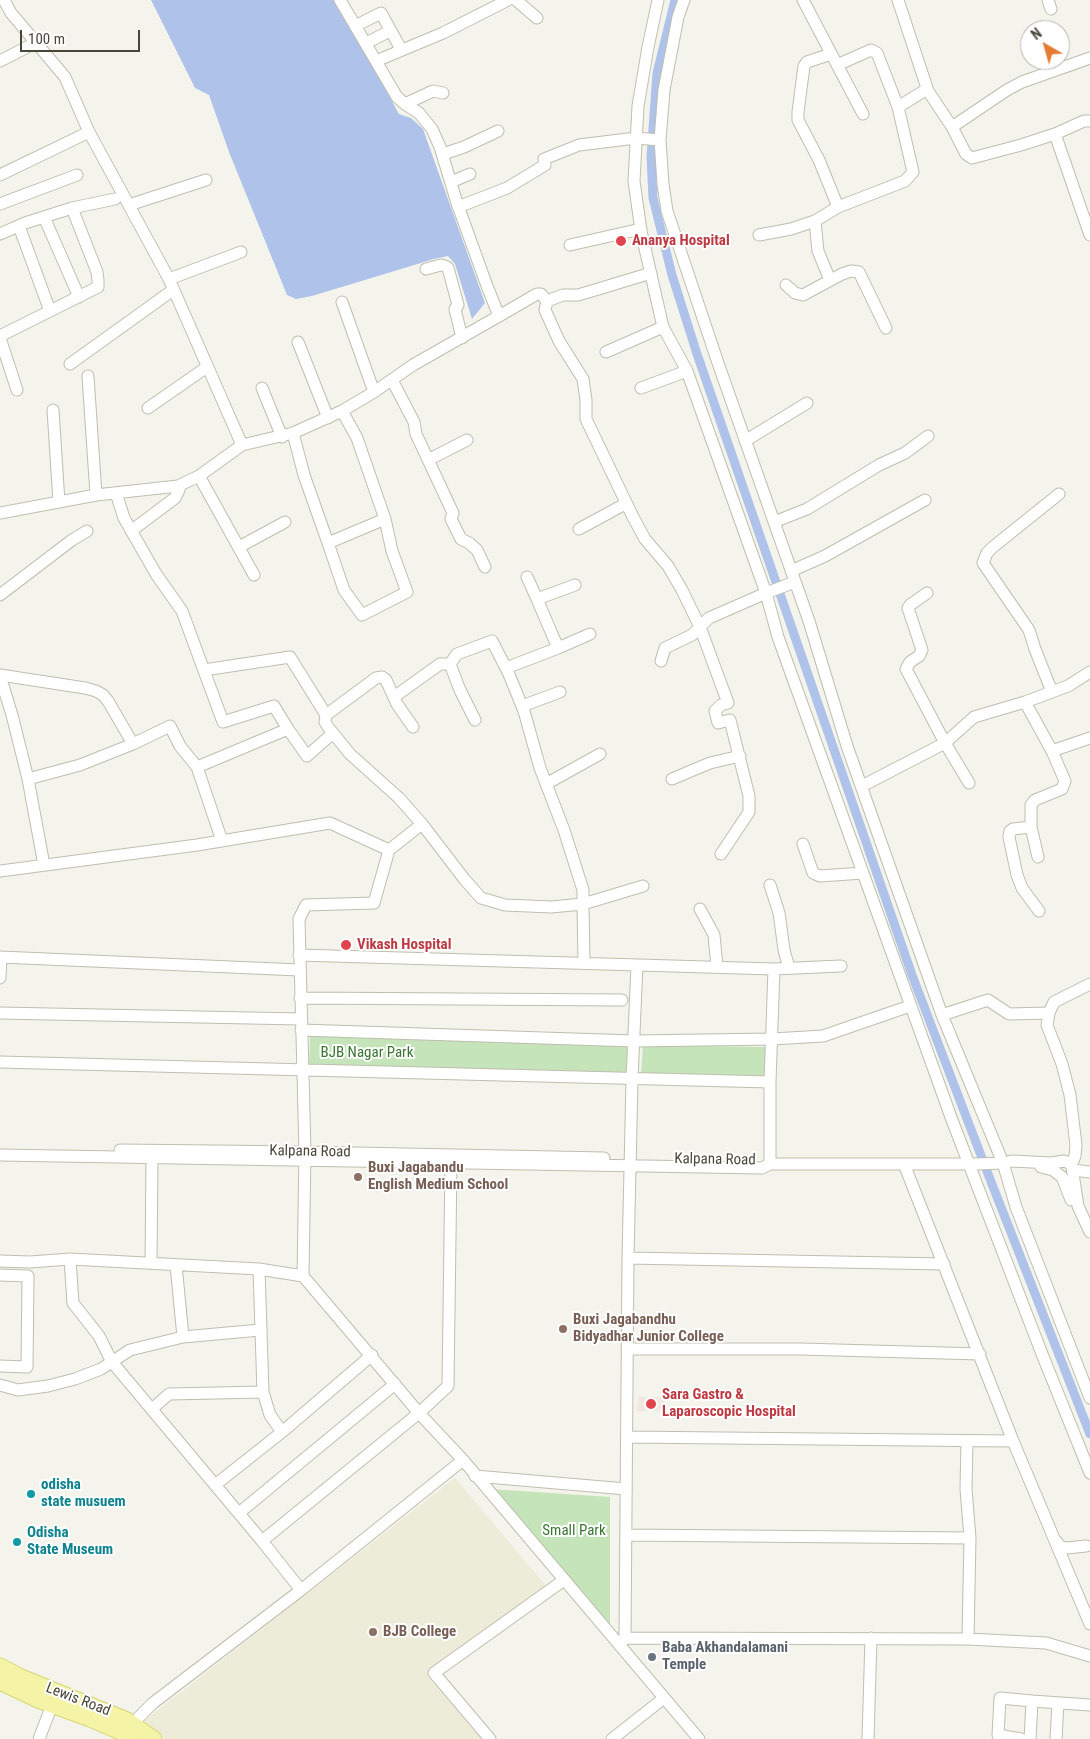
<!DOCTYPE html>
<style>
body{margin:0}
#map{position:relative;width:1090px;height:1739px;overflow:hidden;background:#f4f4ec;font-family:"Roboto Condensed",sans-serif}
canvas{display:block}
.north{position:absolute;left:1020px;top:20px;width:50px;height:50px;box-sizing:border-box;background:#fff;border:1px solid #b6b5b0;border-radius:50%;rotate:322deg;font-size:14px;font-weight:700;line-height:20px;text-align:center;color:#48473a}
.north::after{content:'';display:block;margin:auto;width:18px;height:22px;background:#e57c33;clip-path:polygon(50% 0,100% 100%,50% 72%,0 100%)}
.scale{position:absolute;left:20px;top:30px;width:120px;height:22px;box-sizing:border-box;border:2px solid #48473a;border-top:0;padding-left:6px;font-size:15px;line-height:18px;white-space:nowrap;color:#48473a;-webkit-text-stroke:4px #fff;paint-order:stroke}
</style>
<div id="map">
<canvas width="1090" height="1739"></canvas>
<div class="north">N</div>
<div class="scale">100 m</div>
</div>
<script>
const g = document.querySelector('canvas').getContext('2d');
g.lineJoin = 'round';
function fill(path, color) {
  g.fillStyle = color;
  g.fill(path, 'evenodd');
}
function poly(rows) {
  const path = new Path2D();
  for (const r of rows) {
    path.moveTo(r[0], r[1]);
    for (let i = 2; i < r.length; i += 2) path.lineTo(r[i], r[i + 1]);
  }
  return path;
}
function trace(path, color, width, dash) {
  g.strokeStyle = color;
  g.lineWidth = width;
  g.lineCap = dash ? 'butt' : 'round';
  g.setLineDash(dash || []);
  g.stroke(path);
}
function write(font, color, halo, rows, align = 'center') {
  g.font = font + ' "Roboto Condensed",sans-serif';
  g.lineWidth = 4;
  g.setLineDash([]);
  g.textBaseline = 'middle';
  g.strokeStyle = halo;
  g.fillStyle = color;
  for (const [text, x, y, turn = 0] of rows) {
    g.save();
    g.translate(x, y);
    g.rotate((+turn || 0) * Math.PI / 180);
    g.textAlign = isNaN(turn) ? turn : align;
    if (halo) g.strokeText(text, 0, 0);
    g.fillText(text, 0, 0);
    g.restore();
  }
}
const education = poly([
 [455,1478,548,1588,427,1676,482,1739,165,1739,144,1721]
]);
const medical = poly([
 [638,1397,664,1397,664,1411,637,1411]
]);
const green = poly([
 [310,1036,630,1044,630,1074,309,1066],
 [643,1045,767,1047,766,1077,641,1074],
 [491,1489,610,1497,610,1632]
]);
const water = poly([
 [151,0,337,0,399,114,411,118,423,129,485,303,472,319,455,264,448,256,434,259,312,296,296,299,287,295,229,152,209,95,195,88]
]);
const canal = poly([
 [675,0,657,73,651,157,653,198,672,275,697,354,912,975,990,1179,1090,1434]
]);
const minor = poly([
 [4,0,11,13,65,77,89,132,169,279,242,445],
 [516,0,537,18],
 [658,0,648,47,638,106,634,181,641,231,663,327,687,371,712,441,766,593,778,637,952,1120,1042,1354,1090,1473],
 [684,0,678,17,664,90,660,140,663,184,667,211,718,363,809,621,847,746,942,1015,1003,1163,1016,1207,1090,1398],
 [803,0,863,114],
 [898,0,928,91],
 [1048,0,1051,9],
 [355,26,381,13,401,49],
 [366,43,390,31],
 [831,54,807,62,804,66,798,112,798,120,819,160,838,207],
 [0,61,37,42],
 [376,61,443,33,508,0],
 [405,104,433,91,443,93],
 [898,107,924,91,928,91,952,127,966,154,972,158,1021,145,1055,134,1084,121,1090,121],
 [952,127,1007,90,1022,82,1090,58],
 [1055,134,1090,235],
 [443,154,464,147,498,131],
 [0,175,89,132],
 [451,182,470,174],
 [0,204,77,175],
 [129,205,206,180],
 [458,207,507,188,545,165,544,159,579,145,636,138,660,140],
 [44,217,79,297],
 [815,221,818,251,830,280],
 [19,226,50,311],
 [0,234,25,223,72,208,115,199],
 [759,235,791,229,815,221,838,207,905,181,913,172,898,107,877,53,871,50,837,65],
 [570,245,641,229],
 [426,269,441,265,445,266,448,268,458,305,455,309,462,338],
 [169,279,241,252],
 [786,285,795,293,803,295,842,274,851,271,859,272,886,328],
 [547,301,545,310,559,341,583,379,586,400,586,419,633,517,645,539,668,566,682,590,700,627,728,703,721,705,715,711,718,723,730,720,749,796,749,812,721,854],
 [342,302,374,392],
 [499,316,537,294,541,294,547,301,563,295,578,295,595,290,651,273],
 [0,336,98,287,98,280,97,272,72,208],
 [0,338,17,390],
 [298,342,328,418],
 [606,352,663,327],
 [70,364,173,290],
 [88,376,96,495],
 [392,380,414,422,416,434,453,513,451,519,461,539,469,543,477,550,485,567],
 [262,388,282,437],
 [641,388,687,371],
 [148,408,207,367],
 [53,410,59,502],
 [342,411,357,438,385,519,392,551,407,592,362,615,344,590,328,543,385,519],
 [293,433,304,475,328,543],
 [745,441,807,403],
 [428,460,467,440],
 [199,476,254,575],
 [116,493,124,518,156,574,182,611,223,722,274,706,288,729,197,767],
 [0,513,96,495,178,486,199,476,242,445,293,433,342,411,374,392,413,365,499,316,487,286,457,203,440,147,432,129,419,113,405,104,397,97,340,0],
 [774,522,807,509,879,465,905,453,928,436],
 [579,529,625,504],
 [131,531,175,498,179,490,178,486],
 [239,547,285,522],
 [791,571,825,556,925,500],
 [527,577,537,599],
 [927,593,910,605,908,608,922,650,919,656,910,662,906,669,945,743,969,783],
 [0,595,72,540,87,531],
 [558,648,590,634],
 [661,661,665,648,692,635,709,618,766,593,795,582],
 [450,664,457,654,492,641,508,672,524,711,540,768,564,830,583,890,583,904,643,886],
 [506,668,558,648,537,599,575,585],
 [204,670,290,657,326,715,325,722,328,727,350,754,399,798,422,824,465,880,481,898,505,905,551,907,583,904,584,963],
 [0,675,85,688,96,691,103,695,108,701,133,744],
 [0,676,12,715,28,779,44,865],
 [1052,692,1035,649,1029,630,983,563,987,553,993,547,1059,494],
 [394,697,440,664,450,664,460,690,475,720],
 [1025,702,1052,751,1065,781,1062,789,1035,800,1031,805,1031,827,1038,857],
 [522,706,560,692],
 [326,715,376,678,382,677,386,680,397,704,413,727],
 [288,729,307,756,333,733],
 [1052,751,1090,738],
 [28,779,80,765,133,744,170,726,180,746,197,767,222,841],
 [672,779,710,763,740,756],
 [546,784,600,754],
 [862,786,945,743,974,717,1025,702,1068,686,1090,672],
 [1031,827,1013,829,1010,831,1009,837,1017,875,1022,888,1039,911],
 [803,844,813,873,820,876,863,873],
 [389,850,422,824],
 [0,871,197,845,330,823,389,850,374,903,306,905,299,919,305,1152,303,1276],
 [770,885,779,913,784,950,789,968],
 [700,909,714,935,717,967],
 [299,955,774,969,841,966],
 [0,957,299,970],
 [0,978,1,957],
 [300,998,622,1000],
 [0,1013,300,1019],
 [942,1015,988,1000,1009,1014,1049,1013],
 [301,1030,634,1041,772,1039,823,1036,910,1006],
 [0,1062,770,1082],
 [120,1150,305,1152,604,1158],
 [0,1155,762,1168,770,1164,976,1164,1003,1163,1012,1161,1052,1163,1064,1161,1069,1163,1072,1167,1078,1206,1090,1232],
 [770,1164,770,1082,774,969],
 [904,1164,1013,1441,1090,1624],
 [1071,1165,1075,1156,1076,1145,1070,1095,1062,1064,1047,1025,1049,1013,1054,1002,1090,984],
 [1041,1167,1053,1170,1062,1177,1071,1200],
 [1073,1170,1090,1172],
 [628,1258,944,1264],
 [0,1261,30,1262,70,1259],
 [151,1263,152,1158],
 [176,1265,183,1337],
 [259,1269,263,1392,270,1415,282,1432],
 [0,1275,28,1276,27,1367,0,1366],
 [627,1349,801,1349,980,1354],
 [0,1385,18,1390,48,1386,75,1379,101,1369,130,1350,183,1337,260,1330],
 [152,1409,169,1394,263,1392],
 [627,1437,1013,1441],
 [967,1441,966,1489,970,1538,968,1639],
 [475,1476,626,1489],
 [215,1485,282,1432,372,1355],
 [239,1513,395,1384],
 [626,1535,970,1538],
 [262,1541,419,1413,448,1386,451,1163],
 [1056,1541,1061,1547,1067,1548,1086,1546],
 [301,1590,262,1541,112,1362,99,1336,73,1303,70,1259,259,1269,303,1276,419,1413,463,1460,699,1739],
 [625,1638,628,1258,632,1079,637,965],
 [620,1643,625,1638,968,1639,1046,1643,1090,1656],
 [128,1728,153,1703,301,1590,463,1460],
 [39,1739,52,1705],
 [490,1739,434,1673,564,1580],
 [612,1739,664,1698],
 [868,1739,871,1638],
 [1021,1739,998,1735,1000,1698,1032,1701],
 [1030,1739,1032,1701,1090,1705],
 [1056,1739,1058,1703]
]);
const major = poly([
 [0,1666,21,1677,127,1720,154,1739],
 [0,1682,38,1700,90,1719,123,1733,132,1739]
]);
const markers = [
 [621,241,6,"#e0444e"],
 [346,945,6,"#e0444e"],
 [358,1177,5,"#8d6e63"],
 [563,1329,5,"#8d6e63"],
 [651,1404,6,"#e0444e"],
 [31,1494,5,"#0f9aa8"],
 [17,1542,5,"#0f9aa8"],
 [373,1632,5,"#8d6e63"],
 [652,1657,5,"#6b7280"]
];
const healthNames = [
 ["Ananya Hospital",632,241],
 ["Vikash Hospital",357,945],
 ["Sara Gastro &",662,1395],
 ["Laparoscopic Hospital",662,1412]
];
const parkNames = [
 ["BJB Nagar Park",367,1053],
 ["Small Park",574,1531]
];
const streetNames = [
 ["Kalpana Road",310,1152,1],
 ["Kalpana Road",715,1160,1],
 ["Lewis Road",78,1700,21]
];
const educationNames = [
 ["Buxi Jagabandu",368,1168],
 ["English Medium School",368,1185],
 ["Buxi Jagabandhu",573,1320],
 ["Bidyadhar Junior College",573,1337],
 ["BJB College",383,1632]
];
const cultureNames = [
 ["odisha",41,1485],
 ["state musuem",41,1502],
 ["Odisha",27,1533],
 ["State Museum",27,1550]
];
const worshipNames = [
 ["Baba Akhandalamani",662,1648],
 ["Temple",662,1665]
];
fill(education, '#ececd8');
fill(medical, '#f3e8e1');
fill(green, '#c6e4b9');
fill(water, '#afc3ea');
trace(canal, '#afc3ea', 9);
trace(minor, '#bfbeaf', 13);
trace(major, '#d9d576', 17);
trace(minor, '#fff', 11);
trace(major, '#f5f3a5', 15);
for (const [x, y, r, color] of markers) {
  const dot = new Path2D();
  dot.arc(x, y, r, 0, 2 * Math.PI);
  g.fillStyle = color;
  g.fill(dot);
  trace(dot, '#fff', 2);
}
write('bold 15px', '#be3a42', '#fff', healthNames, 'left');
write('15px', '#3a7532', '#fff', parkNames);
write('15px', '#48473a', '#fff', streetNames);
write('bold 15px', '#785e54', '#fff', educationNames, 'left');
write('bold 15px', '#0d838f', '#fff', cultureNames, 'left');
write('bold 15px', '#5b616d', '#fff', worshipNames, 'left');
</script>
